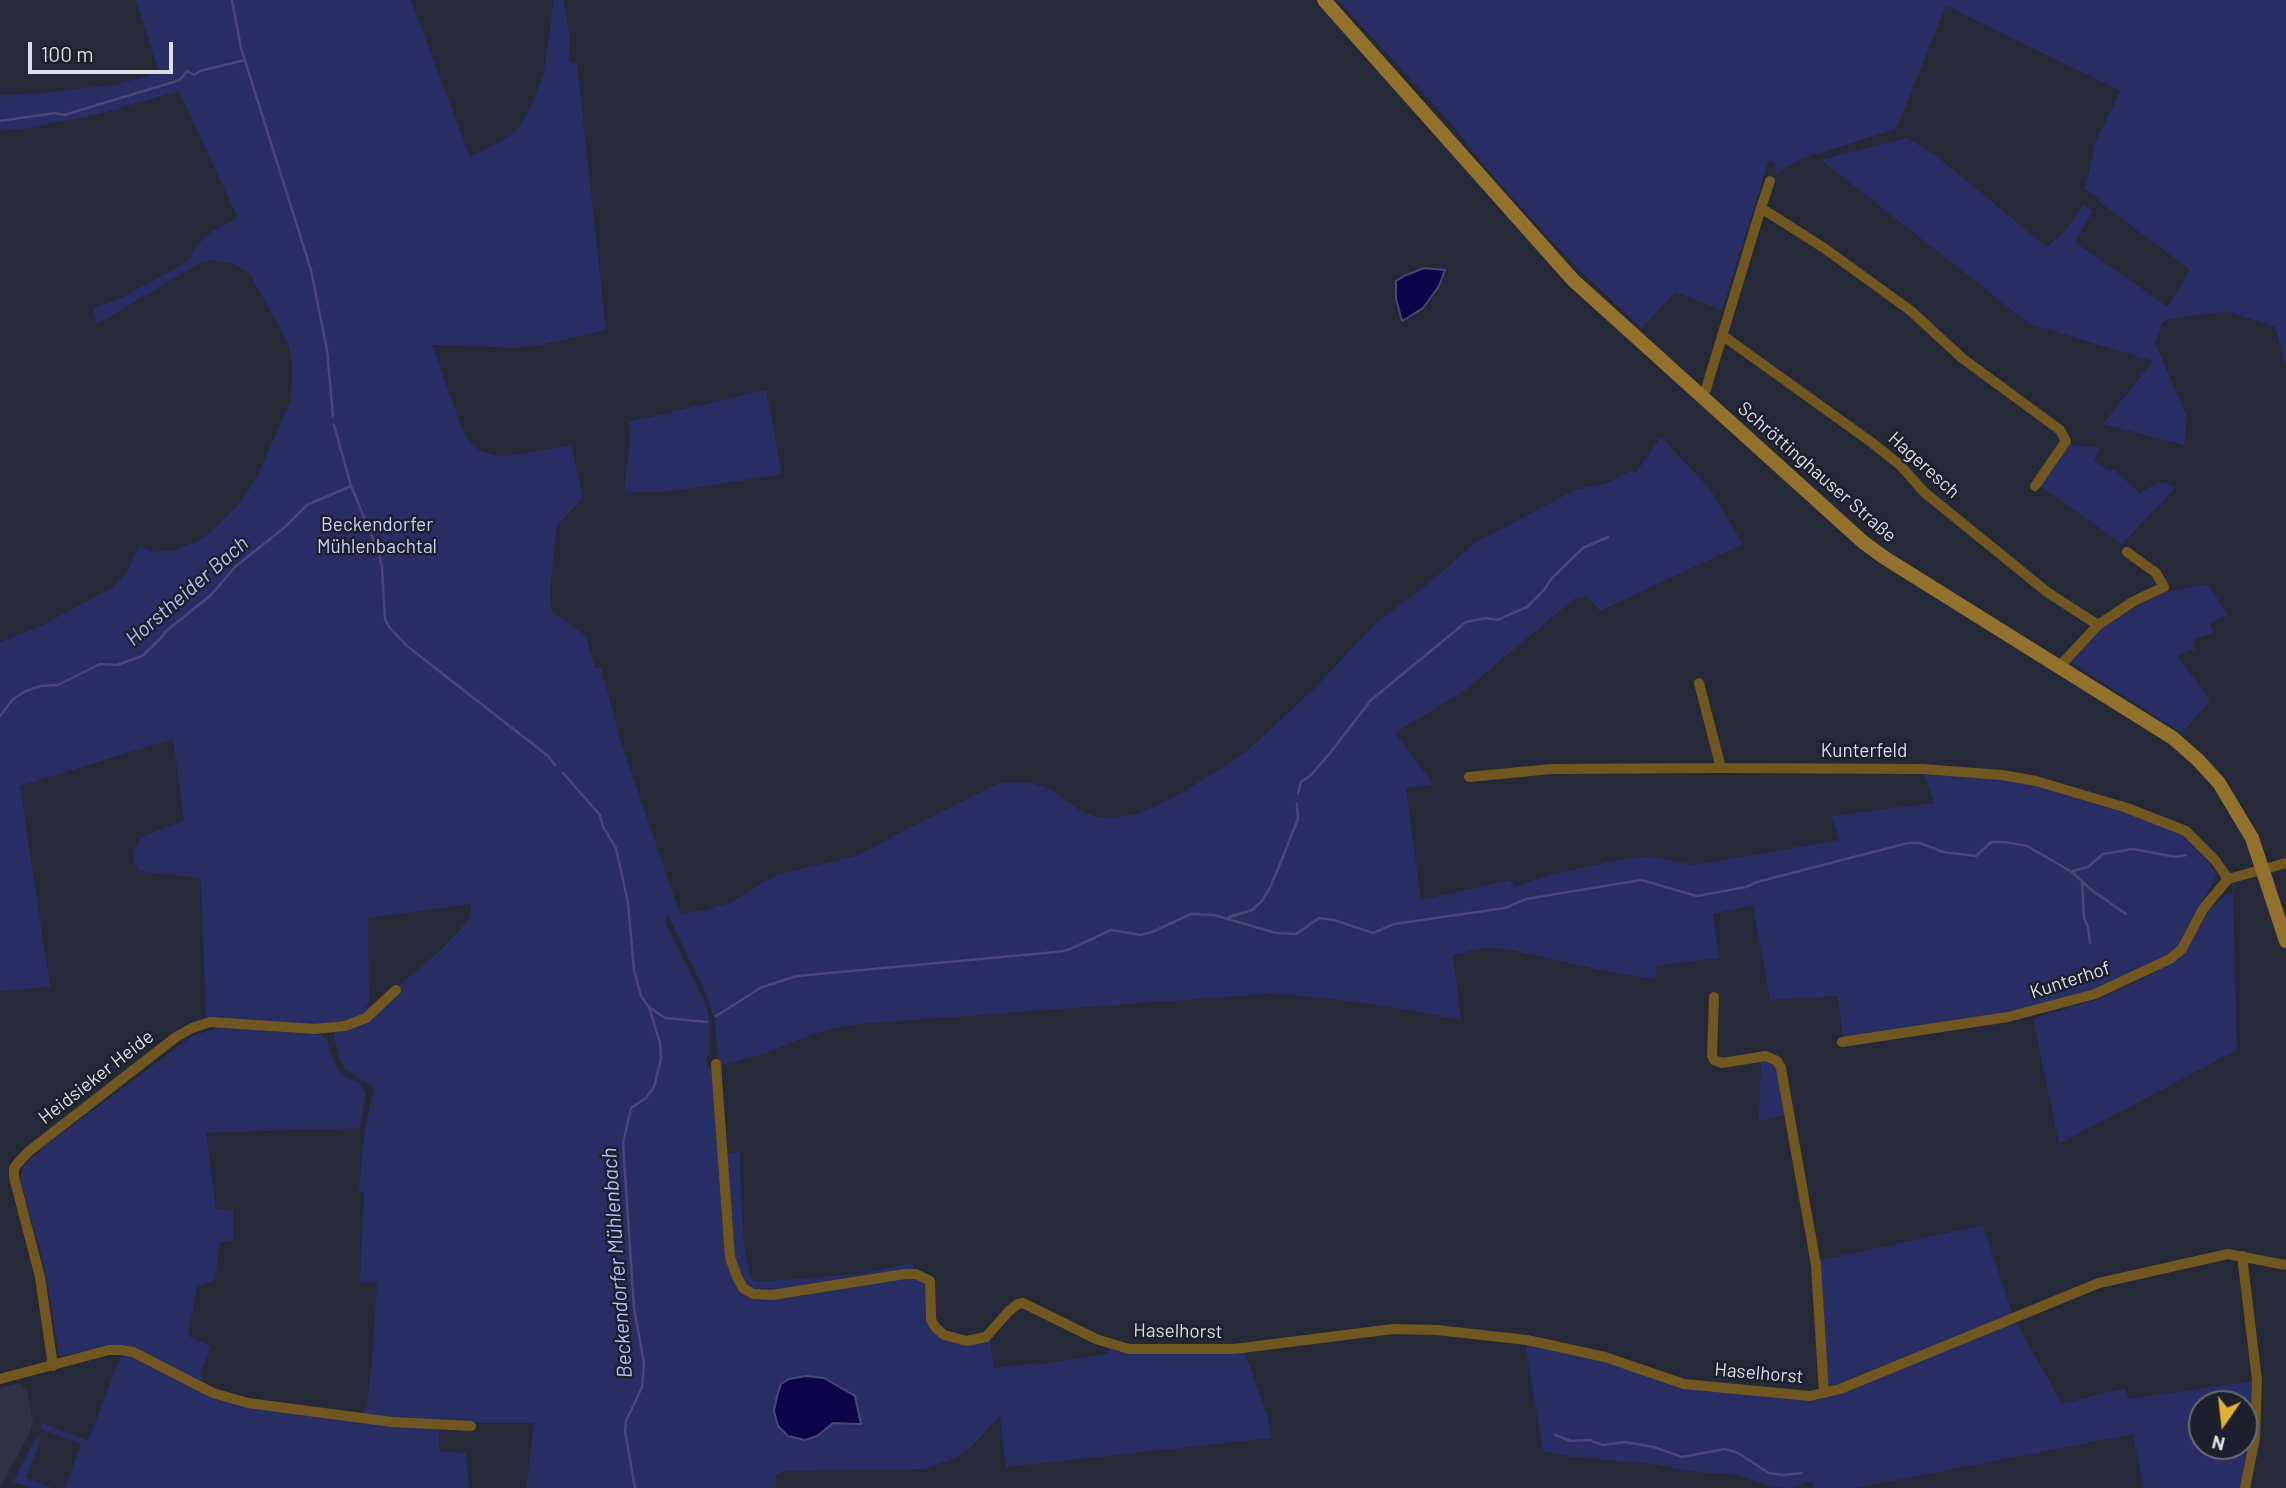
<!DOCTYPE html>
<meta charset="utf-8">
<style>
body{margin:0}
#map{position:relative;width:2286px;height:1488px;overflow:hidden;background:#252836;font-family:Barlow,sans-serif}
canvas{display:block}
.north{position:absolute;left:2188px;top:1390px;width:70px;height:70px;box-sizing:border-box;background:#1c1f2c;border:2px solid #696b77;border-radius:50%;rotate:194deg;font-size:19px;font-weight:700;line-height:28px;text-align:center;color:#dcdee7}
.north::after{content:'';display:block;margin:auto;width:24px;height:32px;background:#e2ae34;clip-path:polygon(50% 0,100% 100%,50% 72%,0 100%)}
.scale{position:absolute;left:28px;top:42px;width:145px;height:32px;box-sizing:border-box;border:4px solid #dcdee7;border-top:0;padding-left:9px;font-size:21px;line-height:24px;white-space:nowrap;color:#dcdee7;-webkit-text-stroke:5px #1c1f2c;paint-order:stroke}
</style>
<div id="map">
<canvas width="2286" height="1488"></canvas>
<div class="north">N</div>
<div class="scale">100 m</div>
</div>
<script>
const g = document.querySelector('canvas').getContext('2d');
g.lineJoin = 'round';
function fill(path, color) {
  g.fillStyle = color;
  g.fill(path, 'evenodd');
}
function poly(rows) {
  const path = new Path2D();
  for (const r of rows) {
    path.moveTo(r[0], r[1]);
    for (let i = 2; i < r.length; i += 2) path.lineTo(r[i], r[i + 1]);
  }
  return path;
}
function trace(path, color, width, dash) {
  g.strokeStyle = color;
  g.lineWidth = width;
  g.lineCap = dash ? 'butt' : 'round';
  g.setLineDash(dash || []);
  g.stroke(path);
}
function write(font, color, halo, rows, align = 'center') {
  g.font = font + ' Barlow,sans-serif';
  g.lineWidth = 5;
  g.setLineDash([]);
  g.textBaseline = 'middle';
  g.strokeStyle = halo;
  g.fillStyle = color;
  for (const [text, x, y, turn = 0] of rows) {
    g.save();
    g.translate(x, y);
    g.rotate((+turn || 0) * Math.PI / 180);
    g.textAlign = isNaN(turn) ? turn : align;
    if (halo) g.strokeText(text, 0, 0);
    g.fillText(text, 0, 0);
    g.restore();
  }
}
const built = poly([
 [19,1383,27,1391,33,1421,29,1434,0,1488,0,1388]
]);
const green = poly([
 [136,0,411,0,470,157,503,140,516,131,529,111,544,72,554,0,563,0,570,37,569,61,577,63,606,330,536,346,517,348,432,345,463,431,471,443,480,451,502,457,571,445,583,498,557,525,550,589,551,610,586,636,595,668,601,668,621,742,680,914,706,910,729,903,776,875,860,855,897,834,999,783,1027,782,1050,789,1081,811,1096,817,1115,818,1137,814,1176,797,1247,751,1314,689,1375,624,1429,583,1476,542,1575,490,1607,483,1630,471,1636,473,1661,437,1710,489,1743,544,1600,611,1587,596,1574,599,1464,691,1395,733,1434,785,1406,788,1421,900,1509,880,1516,886,1549,875,1619,860,1650,856,1692,865,1839,840,1832,816,1934,803,1924,773,2001,779,2035,786,2148,820,2184,833,2198,846,2216,873,2214,880,2177,948,2167,957,2107,986,2009,1016,1843,1039,1838,996,1770,1000,1753,905,1713,914,1719,958,1656,966,1657,979,1614,973,1507,949,1483,948,1453,955,1461,1020,1387,1006,1294,995,1265,994,857,1024,830,1029,797,1040,767,1053,718,1066,715,1021,707,996,667,913,666,925,705,1002,709,1018,710,1055,706,1057,707,1069,713,1068,725,1243,734,1282,746,1296,755,1300,905,1277,916,1277,928,1282,929,1321,943,1338,990,1338,994,1368,1034,1363,1035,1365,1108,1354,1109,1346,1130,1352,1178,1354,1245,1353,1268,1418,1272,1438,1006,1467,1000,1416,973,1445,953,1459,925,1469,783,1471,776,1475,776,1488,526,1488,534,1423,464,1423,362,1415,367,1406,372,1360,377,1283,360,1282,364,1194,359,1189,365,1129,374,1087,345,1069,340,1061,334,1037,335,1032,346,1029,345,1020,308,1027,206,1019,201,878,152,873,139,870,134,862,133,851,140,840,149,834,184,821,173,739,20,786,50,987,0,991,0,642,37,628,112,588,127,572,139,546,154,552,174,550,198,541,212,531,241,502,257,477,291,400,292,360,288,343,250,274,235,264,214,260,202,262,97,324,93,308,117,300,177,268,193,257,191,255,195,247,211,232,238,218,179,91,99,114,23,129,0,131,0,95,53,92,120,84,159,72],
 [471,904,470,918,446,945,412,975,372,1005,364,1008,369,1002,368,918],
 [1338,0,2286,0,2286,367,2275,327,2226,311,2170,319,2162,323,2155,343,2187,417,2184,445,2103,424,2153,361,2030,324,1821,160,1907,138,1935,155,2047,247,2064,232,2084,205,2093,211,2075,242,2168,307,2190,270,2098,201,2100,199,2085,189,2093,156,2093,147,2121,91,1946,6,1896,129,1800,159,1776,174,1775,163,1769,160,1722,310,1675,292,1642,328,1576,267,1498,182,1448,120],
 [766,390,782,474,677,491,626,493,624,490,630,441,629,422],
 [2069,444,2101,448,2094,460,2105,468,2116,471,2139,493,2159,482,2177,486,2122,544,2039,485],
 [2208,584,2228,615,2210,623,2213,633,2193,639,2195,649,2177,655,2210,701,2182,733,2069,661,2102,628,2139,605,2165,592],
 [2233,892,2237,1050,2059,1144,2033,1019,2095,1000,2143,979,2180,957,2206,913,2218,901],
 [220,1027,321,1035,326,1038,335,1065,342,1073,359,1084,366,1093,360,1128,206,1133,216,1209,233,1210,233,1240,220,1242,215,1280,197,1286,188,1336,211,1346,200,1373,204,1380,194,1380,131,1349,117,1345,59,1356,45,1269,20,1178,24,1165,45,1146,183,1043,193,1036],
 [1761,1060,1770,1061,1777,1069,1786,1115,1759,1121],
 [740,1152,741,1203,745,1252,751,1278,755,1282,860,1274,912,1263,914,1271,765,1293,748,1288,735,1263,726,1153],
 [1983,1225,2012,1313,1827,1388,1818,1261],
 [2016,1322,2062,1404,2125,1388,2128,1399,2253,1381,2251,1429,2241,1488,2144,1488,2133,1434,1856,1488,1813,1488,1812,1481,1788,1488,1769,1486,1739,1475,1686,1471,1656,1464,1572,1457,1543,1451,1525,1342,1604,1360,1683,1387,1810,1401,1841,1394],
 [2202,1404,2244,1404,2244,1446,2202,1446],
 [122,1353,213,1395,439,1428,439,1451,466,1453,469,1488,65,1488,81,1444,39,1429,42,1423,88,1441],
 [37,1436,41,1438,26,1478,53,1488,34,1488,13,1482]
]);
const water = poly([
 [1424,268,1445,270,1439,286,1423,308,1402,321,1396,299,1396,281,1404,276,1424,268],
 [806,1376,824,1378,855,1396,861,1424,833,1423,817,1436,805,1440,788,1436,778,1426,774,1411,777,1396,781,1384,789,1379,806,1376]
]);
const stream = poly([
 [232,0,241,48,311,270,327,350,333,416],
 [0,121,55,113,64,115,180,80,187,71,194,75,200,71,245,60],
 [334,425,351,486,379,553,382,568,385,619,389,627,407,646,548,756,555,765],
 [0,716,13,699,26,691,41,686,58,685,100,664,117,665,142,656,161,638,165,632,211,595,235,567,285,527,307,505,351,486],
 [563,773,600,815,603,827,616,848,628,903,634,970,641,996,649,1007,660,1043,661,1059,654,1087,646,1098,631,1108,623,1143,634,1308,644,1363,642,1387,626,1421,625,1431,635,1488],
 [1298,794,1301,782,1311,775,1330,753,1371,700,1466,622,1486,618,1497,620,1527,607,1544,590,1552,578,1583,548,1608,537],
 [2073,871,2088,867,2103,854,2133,849,2176,857,2186,855],
 [2082,881,2084,918,2088,927,2090,943],
 [1229,917,1252,910,1262,901,1271,886,1298,819,1297,804],
 [649,1007,665,1018,707,1022],
 [716,1016,762,987,797,976,1056,952,1068,950,1111,930,1141,935,1152,932,1191,914,1214,915,1276,933,1296,934,1319,918,1334,920,1373,933,1394,924,1505,908,1526,899,1641,880,1697,896,1746,887,1757,882,1908,843,1920,843,1943,852,1976,856,1991,842,2005,842,2027,846,2072,872,2090,889,2126,914],
 [1555,1435,1571,1441,1589,1440,1603,1445,1625,1442,1654,1447,1682,1457,1725,1449,1738,1453,1769,1473,1783,1475,1802,1473]
]);
const street = poly([
 [1770,181,1761,208,1824,248,1911,311,1962,358,2060,430,2066,441,2035,486],
 [1722,335,1871,442,1900,465,1924,492,2047,592,2098,625],
 [1701,396,1706,389,1761,208],
 [2059,667,2098,625,2134,601,2164,587,2156,573,2127,552],
 [1699,683,1721,768],
 [1469,777,1551,769,1721,768,1923,769,2002,775,2036,781,2127,808,2186,831,2215,860,2228,879],
 [1714,997,1712,1055,1714,1060,1722,1063,1766,1056,1777,1061,1781,1068,1816,1265,1824,1393],
 [1842,1042,2008,1017,2095,994,2170,959,2182,949,2203,909,2228,879,2286,863],
 [716,1064,730,1257,737,1277,743,1288,753,1294,772,1295,905,1274,916,1274,930,1281,931,1313,931,1320,936,1328,944,1335,967,1341,986,1337,1009,1311,1018,1304,1023,1303,1096,1339,1129,1349,1234,1349,1393,1329,1437,1330,1527,1340,1605,1357,1684,1384,1810,1396,1840,1389,2099,1283,2228,1254,2286,1265],
 [2242,1256,2257,1380,2255,1438,2245,1488],
 [53,1366,40,1277,14,1177,14,1168,17,1164,28,1152,176,1037,192,1028,210,1022,315,1029,345,1026,366,1018,396,990],
 [0,1379,109,1350,121,1350,133,1352,213,1393,248,1403,392,1422,471,1426]
]);
const secondary = poly([
 [1324,0,1573,280,1863,542,1885,558,2173,738,2198,760,2219,783,2252,838,2286,941]
]);
const streetNames = [
 ["Hageresch",1924,465,42],
 ["Schröttinghauser Straße",1817,472,41],
 ["Kunterfeld",1864,751],
 ["Kunterhof",2070,980,-18],
 ["Heidsieker Heide",96,1077,-38],
 ["Haselhorst",1178,1331,1],
 ["Haselhorst",1759,1373,5]
];
const parkNames = [
 ["Beckendorfer",377,525],
 ["Mühlenbachtal",377,547]
];
const waterNames = [
 ["Horstheider Bach",187,591,-41],
 ["Beckendorfer Mühlenbach",617,1263,-94]
];
fill(built, '#2e3244');
fill(green, '#282e63');
fill(water, '#0d0348');
trace(water, '#4b4578', 2);
trace(stream, '#4b4578', 2.5);
trace(street, '#70571f', 10);
trace(secondary, '#91712b', 14);
write('19px', '#dcdee7', '#1c1f2c', streetNames);
write('19px', '#c8d1fb', '#1c1f2c', parkNames);
write('italic 21px', '#b3c0fd', '#1c1f2c', waterNames);
</script>
